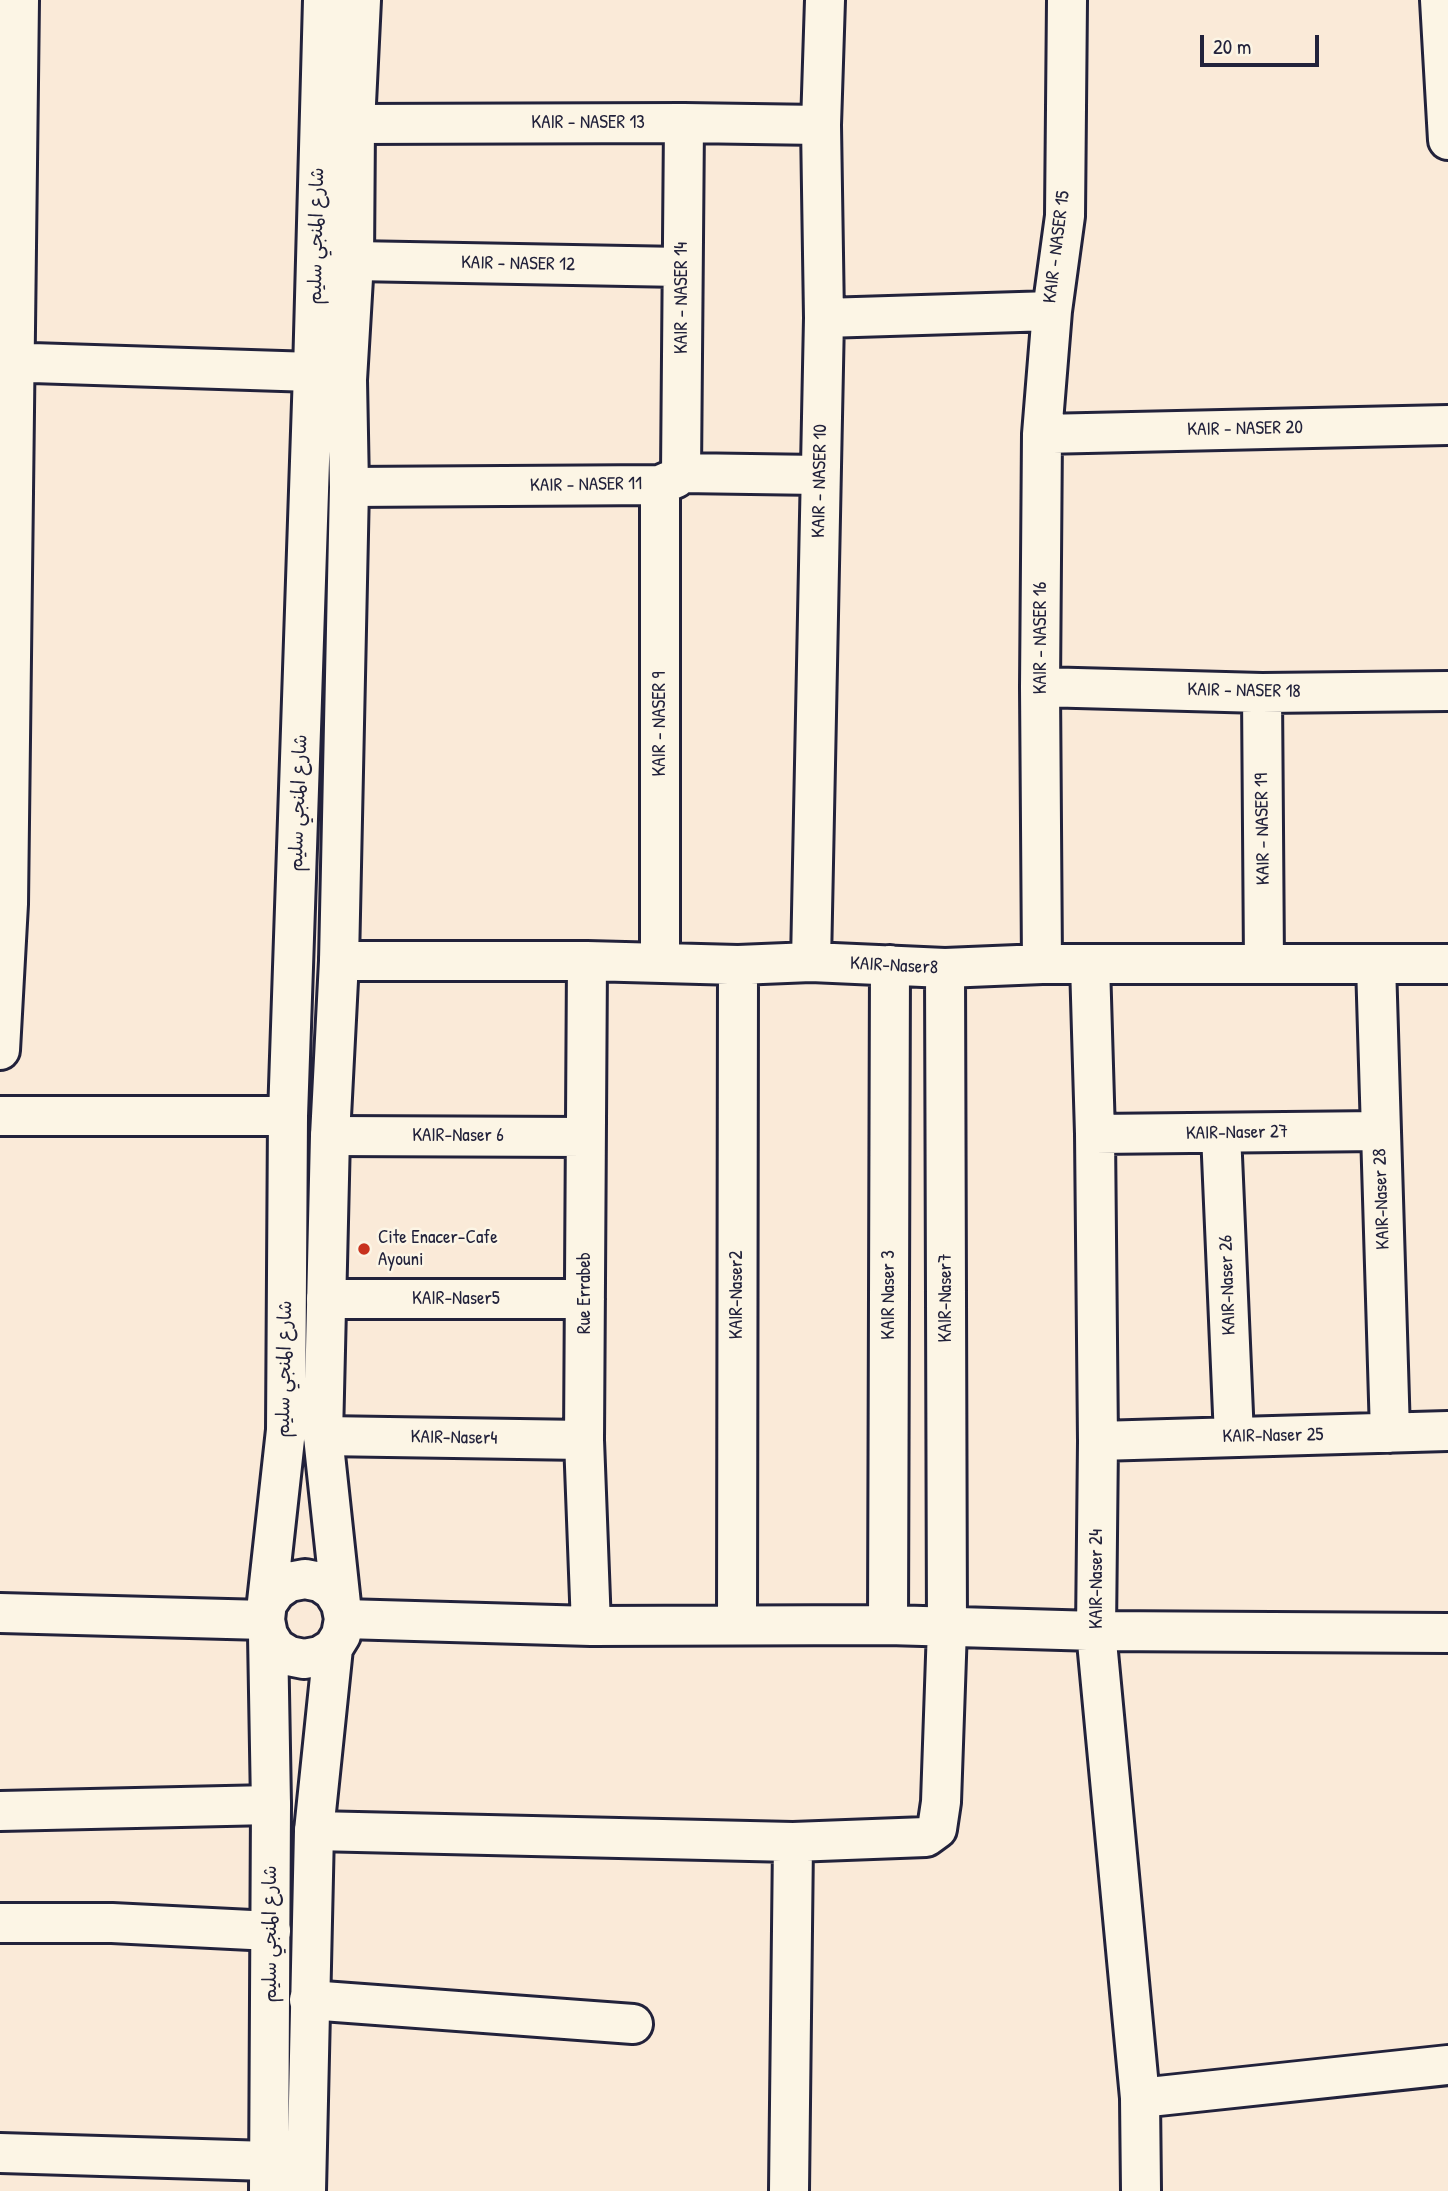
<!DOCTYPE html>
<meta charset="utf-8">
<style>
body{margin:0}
#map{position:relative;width:1448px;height:2191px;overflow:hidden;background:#faead8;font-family:"Patrick Hand",sans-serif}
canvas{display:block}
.scale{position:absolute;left:1200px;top:35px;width:119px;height:32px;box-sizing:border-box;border:4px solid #22223b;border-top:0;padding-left:9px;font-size:21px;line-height:24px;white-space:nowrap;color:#22223b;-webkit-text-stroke:5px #fcf5e5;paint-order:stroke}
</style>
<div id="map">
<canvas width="1448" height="2191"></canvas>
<div class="scale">20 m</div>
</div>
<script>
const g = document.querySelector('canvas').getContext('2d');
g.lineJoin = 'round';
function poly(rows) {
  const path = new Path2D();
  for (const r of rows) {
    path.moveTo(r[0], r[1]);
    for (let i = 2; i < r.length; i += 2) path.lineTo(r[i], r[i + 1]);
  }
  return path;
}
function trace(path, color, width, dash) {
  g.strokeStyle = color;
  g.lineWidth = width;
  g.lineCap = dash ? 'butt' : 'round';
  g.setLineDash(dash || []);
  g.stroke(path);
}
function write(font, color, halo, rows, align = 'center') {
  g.font = font + ' "Patrick Hand","Playpen Sans Arabic",sans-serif';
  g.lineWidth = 5;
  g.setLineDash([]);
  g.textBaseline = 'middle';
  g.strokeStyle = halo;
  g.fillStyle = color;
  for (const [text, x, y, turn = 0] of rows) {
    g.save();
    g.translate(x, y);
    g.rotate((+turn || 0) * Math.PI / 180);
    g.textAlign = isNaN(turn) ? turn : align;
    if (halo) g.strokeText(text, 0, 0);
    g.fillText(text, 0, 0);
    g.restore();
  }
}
const minor = poly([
 [1440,0,1448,140],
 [355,124,684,123,821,125],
 [354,261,682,267],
 [824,318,1052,311,1065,216,1067,0],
 [0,362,313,372],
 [1042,434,1448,425],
 [681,473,684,123],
 [660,485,660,963],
 [349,487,660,485,676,478,681,473,820,475],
 [1040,687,1262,693,1448,691],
 [1262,693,1264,964],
 [339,961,587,961,738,965,811,962,945,968,1042,964,1448,964],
 [587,961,584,1440,591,1626],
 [811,962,824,318,821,125,825,0],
 [1042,964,1040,687,1042,434,1052,311],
 [1090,964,1095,1134,1098,1441,1096,1631,1140,2098,1141,2191],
 [1376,964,1390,1433],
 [0,1050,8,904,19,0],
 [0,1116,288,1116],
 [1221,1133,1234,1437],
 [1095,1134,1380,1131],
 [330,1136,585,1137],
 [326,1299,585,1299],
 [323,1436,584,1440],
 [1098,1441,1448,1431],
 [0,1613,265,1620],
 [344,1619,591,1626,888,1625,1096,1631,1448,1633],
 [737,1625,738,965],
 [888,1625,890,965],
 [0,1811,271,1805],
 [314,1831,793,1842,926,1837,937,1829,941,1802,947,1628,945,968],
 [0,1923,112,1923,271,1931],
 [309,2000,633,2024],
 [1140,2098,1448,2065],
 [0,2153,269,2161],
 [789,2191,793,1842]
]);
const major = poly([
 [267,1604,276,1591,289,1582,305,1579,320,1582,333,1591,341,1604,344,1619,341,1635,333,1648,320,1656,304,1659,289,1656,276,1648,268,1635,265,1620,286,1430,288,1116,313,372,323,0],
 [341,1604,323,1436,330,1136,339,961,349,487,347,380,354,261,355,124,361,0],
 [268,1635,271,1805,269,2191],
 [306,2191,314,1831,333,1648]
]);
const markers = [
 [364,1249,7,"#c8321e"]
];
const streetNames = [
 ["KAIR - NASER 13",588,123],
 ["شارع المنجي سليم",317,236,-89],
 ["KAIR - NASER 15",1057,247,-83],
 ["KAIR - NASER 12",518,264,1],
 ["KAIR - NASER 14",682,298,-90],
 ["KAIR - NASER 20",1245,429,-1],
 ["KAIR - NASER 10",820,481,-89],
 ["KAIR - NASER 11",586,485,-1],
 ["KAIR - NASER 16",1041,638,-90],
 ["KAIR - NASER 18",1244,691,1],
 ["KAIR - NASER 9",660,724,-90],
 ["شارع المنجي سليم",299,803,-88],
 ["KAIR - NASER 19",1263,829,-91],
 ["KAIR-Naser8",894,966,3],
 ["KAIR-Naser 27",1237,1133,-1],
 ["KAIR-Naser 6",458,1136],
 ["KAIR-Naser 28",1382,1199,-92],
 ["KAIR-Naser 26",1228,1285,-92],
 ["Rue Errabeb",585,1293,-90],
 ["KAIR-Naser2",737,1295,-90],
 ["KAIR Naser 3",889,1295,-90],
 ["KAIR-Naser7",946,1298,-90],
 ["KAIR-Naser5",456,1299],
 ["شارع المنجي سليم",285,1369,-89],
 ["KAIR-Naser 25",1273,1436,-1],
 ["KAIR-Naser4",454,1438,1],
 ["KAIR-Naser 24",1097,1579,-90],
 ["شارع المنجي سليم",271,1934,-90]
];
const poiNames = [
 ["Cite Enacer-Cafe",378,1238],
 ["Ayouni",378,1260]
];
trace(minor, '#22223b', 44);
trace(major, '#22223b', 44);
trace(minor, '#fcf5e5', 38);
trace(major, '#fcf5e5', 38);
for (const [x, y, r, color] of markers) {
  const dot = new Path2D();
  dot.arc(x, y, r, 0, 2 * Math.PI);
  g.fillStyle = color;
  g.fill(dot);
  trace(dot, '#fcf5e5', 2.5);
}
write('19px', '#22223b', '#fcf5e5', streetNames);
write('19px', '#22223b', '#fcf5e5', poiNames, 'left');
</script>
